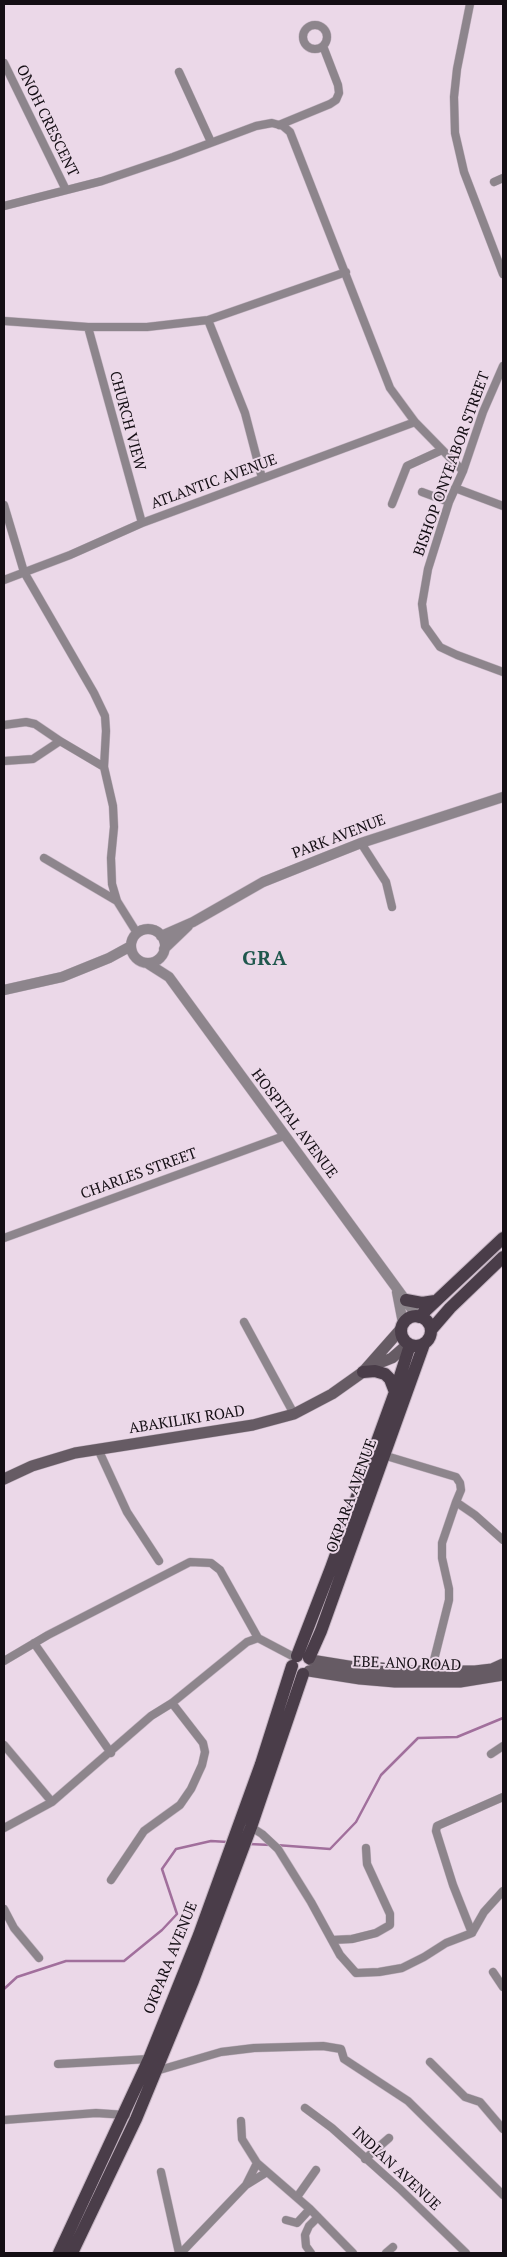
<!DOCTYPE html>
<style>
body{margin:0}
#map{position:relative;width:507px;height:2257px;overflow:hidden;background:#ebd8e8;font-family:"PT Serif",serif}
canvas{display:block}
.frame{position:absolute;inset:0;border:5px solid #140e14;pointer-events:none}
</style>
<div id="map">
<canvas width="507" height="2257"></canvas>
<div class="frame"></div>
</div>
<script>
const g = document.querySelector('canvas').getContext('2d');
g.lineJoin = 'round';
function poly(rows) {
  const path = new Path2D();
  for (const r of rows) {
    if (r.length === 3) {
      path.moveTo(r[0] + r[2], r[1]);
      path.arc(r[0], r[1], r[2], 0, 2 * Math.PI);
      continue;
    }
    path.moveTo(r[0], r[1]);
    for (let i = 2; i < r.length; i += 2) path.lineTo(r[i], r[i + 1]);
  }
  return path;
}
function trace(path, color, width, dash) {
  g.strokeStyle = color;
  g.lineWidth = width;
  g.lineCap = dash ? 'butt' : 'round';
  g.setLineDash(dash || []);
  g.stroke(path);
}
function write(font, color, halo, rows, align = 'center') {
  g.font = font + ' "PT Serif",serif';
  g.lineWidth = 4;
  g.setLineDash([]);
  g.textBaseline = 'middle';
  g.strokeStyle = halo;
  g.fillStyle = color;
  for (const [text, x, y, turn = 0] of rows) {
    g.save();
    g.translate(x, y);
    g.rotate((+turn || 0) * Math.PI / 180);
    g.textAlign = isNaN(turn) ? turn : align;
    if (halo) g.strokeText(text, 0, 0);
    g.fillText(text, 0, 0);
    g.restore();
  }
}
const stream = poly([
 [249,1844,271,1845],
 [276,1845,330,1849,356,1822,381,1775,418,1738,457,1737,503,1718],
 [4,1989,17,1977,66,1961,124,1961,162,1930,177,1914,162,1869,176,1849,211,1841,228,1842]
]);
const minor = poly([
 [470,4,457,69,454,97,455,133,464,172,503,274],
 [315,37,12],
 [4,63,66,190],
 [179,72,211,142],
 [279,125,330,104,336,100,339,93,338,85,323,46],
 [494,182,503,178],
 [4,206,102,181,173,157,256,126,272,123,283,126,290,132,390,388,415,422,463,471],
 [208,320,245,413,262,478],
 [4,321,88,327,147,327,208,320,346,272],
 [88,327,142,523],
 [503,366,483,412,463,471,449,502,428,569,422,604,425,626,440,647,457,655,503,672],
 [455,488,503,506],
 [422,492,449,502],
 [392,504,407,466,442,450],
 [4,505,24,572,94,693,105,716,106,731,104,767,113,806,114,827,111,858,112,884,117,901,137,933],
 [4,580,70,555,142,523,415,422],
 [4,725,26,722,35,724,60,741,104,767],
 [4,761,33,759,60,741],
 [361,843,386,882,392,907],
 [44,858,117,901],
 [4,1238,284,1136],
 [244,1322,294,1414],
 [98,1449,127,1512,159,1561],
 [383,1455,456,1477,460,1483,461,1490,456,1502,475,1515,503,1540],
 [34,1643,111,1753],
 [4,1661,48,1635,190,1562,211,1563,220,1570,258,1638],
 [431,1672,449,1600,449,1589,442,1558,442,1543,456,1502],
 [4,1745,52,1802],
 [491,1754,503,1746],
 [248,1825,262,1834,278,1849,311,1902,340,1955,356,1973,379,1972,402,1968,424,1957,446,1943,472,1933,484,1912,503,1891],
 [4,1828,52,1802,151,1716,172,1703,247,1642,258,1638,294,1657],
 [111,1880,144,1831,180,1805,191,1789,202,1765,205,1752,203,1743,172,1703],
 [4,1909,14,1928,39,1958],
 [472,1933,453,1885,436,1831,437,1826,503,1797],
 [332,1940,352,1939,376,1933,390,1925,390,1914,367,1864,366,1848],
 [493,1972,503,1987],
 [430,2062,465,2097,480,2102,503,2129],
 [58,2064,149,2059],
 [156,2071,221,2052,254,2048,323,2046,341,2049,344,2059,408,2101,503,2195],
 [305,2108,332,2128,400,2189,466,2253],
 [4,2120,96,2113,126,2115],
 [241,2121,242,2139,257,2163,310,2209,353,2253],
 [365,2159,389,2138],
 [161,2172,179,2253],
 [246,2185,267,2172],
 [297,2197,316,2170],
 [286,2220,297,2223,310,2209],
 [181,2253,246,2185,257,2163],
 [311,2253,306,2246,305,2235,309,2226,318,2217],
 [386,2253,393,2247]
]);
const tertiary = poly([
 [148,946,17],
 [161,936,193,922,263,882,318,860,361,843,503,797],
 [164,949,188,926],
 [147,963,169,977,417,1316],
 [4,990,62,977,109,958,131,946],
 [397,1292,403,1323]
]);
const secondary = poly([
 [367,1368,392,1358,408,1344],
 [4,1479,32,1466,75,1453,253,1425,294,1414,332,1394,363,1372,401,1329],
 [311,1660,379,1671,475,1671,492,1669,503,1664],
 [309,1671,360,1679,395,1682,460,1682,503,1675]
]);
const primary = poly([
 [406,1300,422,1303,435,1301],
 [416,1331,15],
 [419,1317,503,1238],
 [431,1330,450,1308,503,1257],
 [363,1372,375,1371,385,1374,390,1379,395,1392],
 [297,1656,331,1568,395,1392,410,1345],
 [309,1658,321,1631,424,1344],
 [59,2253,149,2059,199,1935,261,1764,292,1666],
 [72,2253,136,2119,193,1981,251,1827,303,1674]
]);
const streetNames = [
 ["ONOH CRESCENT",47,121,64],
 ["CHURCH VIEW",127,421,75],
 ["BISHOP ONYEABOR STREET",452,464,-70],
 ["ATLANTIC AVENUE",214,482,-20],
 ["PARK AVENUE",339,837,-21],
 ["HOSPITAL AVENUE",294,1124,53],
 ["CHARLES STREET",139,1174,-20],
 ["ABAKILIKI ROAD",187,1420,-9],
 ["OKPARA AVENUE",352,1496,-70],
 ["EBE-ANO ROAD",407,1664,2],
 ["OKPARA AVENUE",171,1958,-68],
 ["INDIAN AVENUE",396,2169,43]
];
const districtNames = [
 ["GRA",265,959]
];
trace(stream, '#a16f9c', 2.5);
trace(minor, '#c4b4c2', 9);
trace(tertiary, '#c4b4c2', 11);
trace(secondary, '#c4b4c2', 12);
trace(primary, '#c4b4c2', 14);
trace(minor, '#8d858c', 8);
trace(tertiary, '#8d858c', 10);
trace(secondary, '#665b64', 11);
trace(primary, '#4a3d49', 12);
write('15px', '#140e14', '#ebd8e8', streetNames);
g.letterSpacing = '1px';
write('bold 20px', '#1f574d', '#ebd8e8', districtNames);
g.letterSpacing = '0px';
</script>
